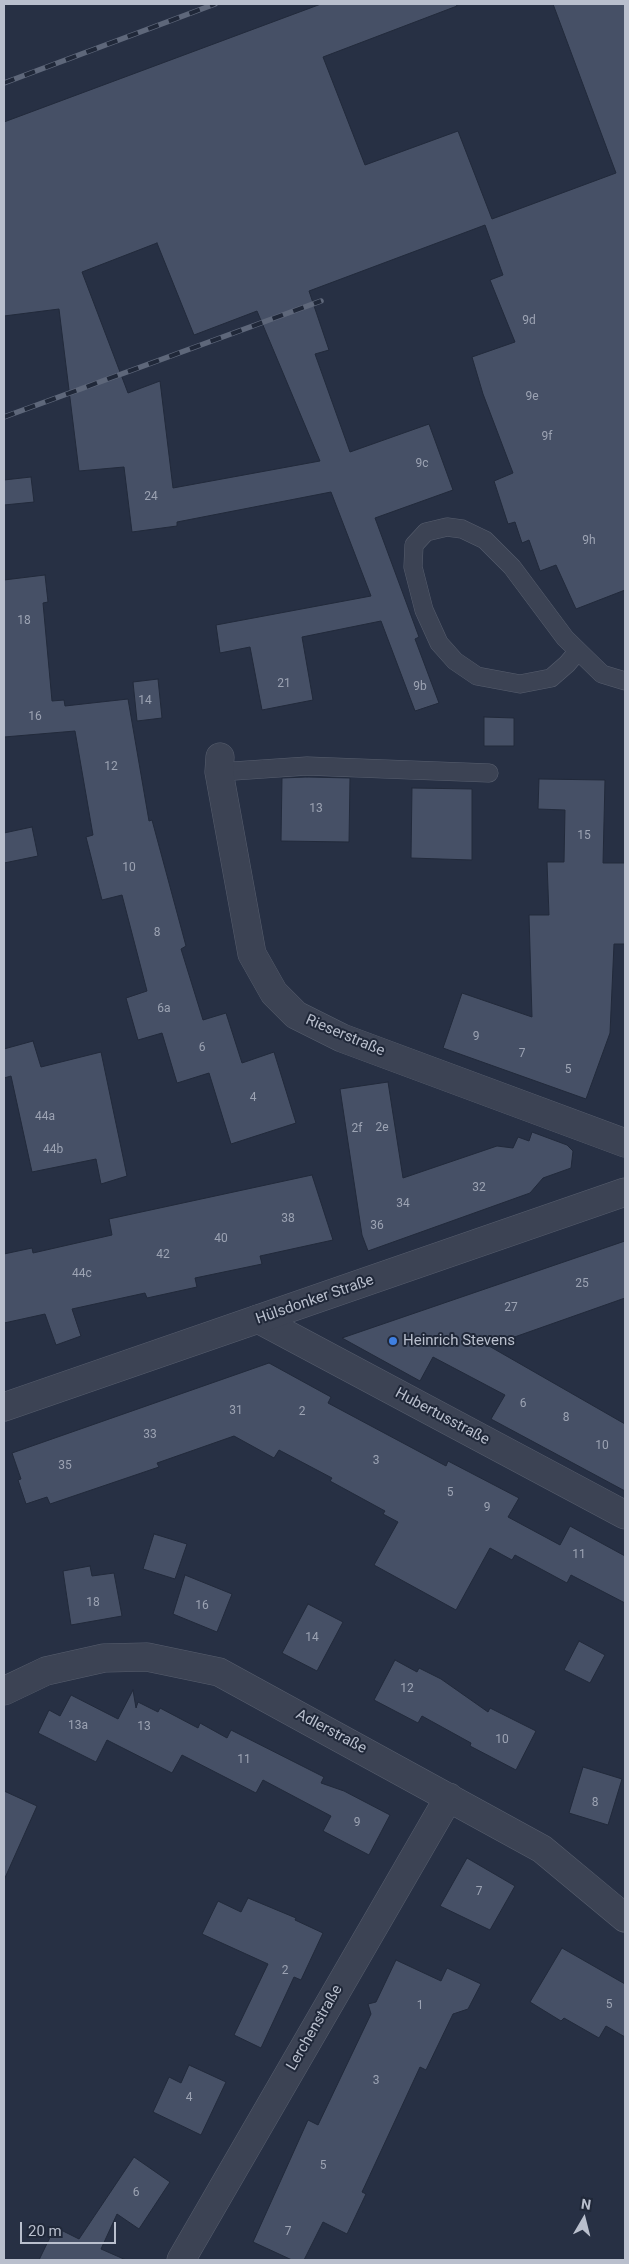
<!DOCTYPE html>
<meta charset="utf-8">
<style>
body{margin:0}
#map{position:relative;width:629px;height:2264px;overflow:hidden;background:#273044;font-family:Roboto,sans-serif}
canvas{display:block}
.frame{position:absolute;inset:0;border:5px solid #b9bfcd;pointer-events:none}
.north{position:absolute;left:559px;top:2194px;width:50px;height:50px;-webkit-text-stroke:4px #202839;paint-order:stroke;rotate:8deg;font-size:14px;font-weight:700;line-height:20px;text-align:center;color:#b9bfcd}
.north::after{content:'';display:block;margin:auto;width:18px;height:22px;background:#b9bfcd;clip-path:polygon(50% 0,100% 100%,50% 72%,0 100%)}
.scale{position:absolute;left:20px;top:2222px;width:96px;height:22px;box-sizing:border-box;border:2px solid #b9bfcd;border-top:0;padding-left:6px;font-size:15px;line-height:18px;white-space:nowrap;color:#b9bfcd;-webkit-text-stroke:4px #202839;paint-order:stroke}
</style>
<div id="map">
<canvas width="629" height="2264"></canvas>
<div class="frame"></div>
<div class="north">N</div>
<div class="scale">20 m</div>
</div>
<script>
const g = document.querySelector('canvas').getContext('2d');
g.lineJoin = 'round';
function fill(path, color) {
  g.fillStyle = color;
  g.fill(path, 'evenodd');
}
function poly(rows) {
  const path = new Path2D();
  for (const r of rows) {
    path.moveTo(r[0], r[1]);
    for (let i = 2; i < r.length; i += 2) path.lineTo(r[i], r[i + 1]);
  }
  return path;
}
function trace(path, color, width, dash) {
  g.strokeStyle = color;
  g.lineWidth = width;
  g.lineCap = dash ? 'butt' : 'round';
  g.setLineDash(dash || []);
  g.stroke(path);
}
function write(font, color, halo, rows, align = 'center') {
  g.font = font + ' Roboto,sans-serif';
  g.lineWidth = 4;
  g.setLineDash([]);
  g.textBaseline = 'middle';
  g.strokeStyle = halo;
  g.fillStyle = color;
  for (const [text, x, y, turn = 0] of rows) {
    g.save();
    g.translate(x, y);
    g.rotate((+turn || 0) * Math.PI / 180);
    g.textAlign = isNaN(turn) ? turn : align;
    if (halo) g.strokeText(text, 0, 0);
    g.fillText(text, 0, 0);
    g.restore();
  }
}
const building = poly([
 [321,4,456,4,457,6,323,57,365,165,458,131,492,219,616,173,553,4,625,4,625,590,576,609,556,565,540,571,529,540,522,543,515,522,508,524,494,481,513,473,483,394,472,357,515,342,490,280,503,275,485,225,309,291,329,350,315,354,350,452,429,424,453,490,375,518,419,637,415,639,439,703,415,711,381,621,302,637,313,700,262,710,250,647,220,653,216,625,371,596,331,492,177,522,177,526,132,532,124,467,79,471,59,309,4,316,4,122,321,4],
 [157,243,194,335,257,311,320,461,173,488,160,381,128,393,82,272,157,243],
 [31,477,34,502,4,505,4,480,31,477],
 [45,575,48,602,43,603,52,701,64,700,65,706,128,699,149,821,152,820,186,946,181,949,203,1020,226,1013,242,1063,274,1052,296,1123,231,1144,209,1073,177,1083,162,1033,138,1040,126,998,147,991,122,895,102,900,86,837,93,835,75,731,4,737,4,580,45,575],
 [158,679,162,718,137,721,133,682,158,679],
 [484,717,514,718,514,746,484,746,484,717],
 [307,777,350,778,349,842,281,841,282,778,307,777],
 [539,779,605,780,603,863,625,863,625,944,614,944,610,1033,586,1099,443,1048,462,993,532,1017,529,915,549,915,547,862,564,862,565,810,538,809,539,779],
 [412,788,472,789,472,860,411,858,412,788],
 [32,827,38,856,4,863,4,833,32,827],
 [33,1041,41,1067,101,1052,127,1176,101,1184,96,1159,32,1172,11,1076,4,1078,4,1049,33,1041],
 [388,1082,403,1178,497,1146,513,1148,518,1137,529,1141,532,1132,567,1145,573,1151,571,1168,543,1178,530,1193,368,1251,362,1235,340,1089,388,1082],
 [312,1175,333,1240,260,1256,262,1264,195,1278,197,1287,147,1298,145,1293,72,1309,81,1336,56,1345,45,1314,4,1323,4,1254,32,1248,33,1253,112,1235,109,1219,312,1175],
 [625,1241,625,1298,489,1346,625,1424,625,1491,491,1419,505,1395,433,1357,420,1381,342,1338,625,1241],
 [269,1363,331,1397,328,1403,446,1466,448,1461,519,1498,508,1517,560,1545,570,1526,625,1556,625,1603,571,1575,567,1583,515,1555,512,1560,490,1548,456,1610,374,1565,398,1522,383,1514,385,1511,330,1481,332,1478,279,1450,274,1458,234,1436,157,1463,159,1467,50,1504,47,1497,26,1504,18,1480,21,1479,12,1453,269,1363],
 [154,1534,187,1544,175,1579,143,1569,154,1534],
 [90,1566,92,1576,114,1573,122,1616,71,1625,63,1571,90,1566],
 [185,1575,232,1594,217,1632,173,1614,185,1575],
 [308,1604,343,1622,317,1671,282,1653,308,1604],
 [579,1641,605,1655,590,1683,564,1670,579,1641],
 [395,1660,417,1672,419,1668,441,1679,488,1712,490,1708,536,1731,516,1770,470,1746,471,1743,422,1716,418,1723,374,1700,395,1660],
 [133,1690,136,1708,138,1702,158,1712,160,1708,198,1728,200,1723,227,1738,231,1730,324,1777,321,1783,344,1791,390,1815,369,1855,323,1831,331,1816,263,1780,256,1793,182,1755,172,1773,107,1740,96,1762,38,1733,49,1710,60,1716,71,1695,118,1719,133,1690],
 [583,1767,622,1779,608,1825,569,1813,583,1767],
 [4,1791,37,1806,4,1880,4,1791],
 [467,1858,515,1886,490,1930,440,1906,467,1858],
 [248,1898,296,1918,295,1920,323,1933,301,1980,294,1977,261,2048,234,2035,268,1964,202,1934,218,1901,241,1912,248,1898],
 [562,1948,625,1984,625,2037,606,2026,599,2038,564,2018,561,2021,530,2002,562,1948],
 [396,1960,441,1981,447,1968,481,1984,468,2009,453,2014,426,2070,420,2067,362,2192,366,2194,347,2234,323,2222,304,2260,292,2260,253,2242,308,2120,318,2125,371,2014,368,2004,376,2002,396,1960],
 [189,2065,226,2082,201,2135,153,2112,169,2077,181,2083,189,2065],
 [134,2157,170,2182,139,2229,117,2214,101,2249,126,2260,39,2260,55,2227,79,2239,134,2157]
]);
const service = poly([
 [578,651,567,664,551,678,520,684,477,676,455,661,439,643,424,610,413,567,414,545,426,532,447,527,462,529,485,540,512,567,565,638,602,674,625,681],
 [219,772,307,766,489,773]
]);
const minor = poly([
 [220,757,219,772,252,954,274,993,296,1015,342,1038,625,1143],
 [258,1319,625,1515],
 [4,1691,46,1671,104,1658,147,1657,219,1672,542,1849,625,1918],
 [181,2260,449,1797]
]);
const tertiary = poly([
 [4,1407,625,1192]
]);
const rail = poly([
 [4,83,215,4],
 [4,417,321,301]
]);
const markers = [
 [393,1341,5,"#3f7fe0"]
];
const numberNames = [
 ["9d",529,321],
 ["9e",532,397],
 ["9f",547,437],
 ["9c",422,464],
 ["24",151,497],
 ["9h",589,541],
 ["18",24,621],
 ["21",284,684],
 ["9b",420,687],
 ["14",145,701],
 ["16",35,717],
 ["12",111,767],
 ["13",316,809],
 ["15",584,836],
 ["10",129,868],
 ["8",157,933],
 ["6a",164,1009],
 ["9",476,1037],
 ["6",202,1048],
 ["7",522,1054],
 ["5",568,1070],
 ["4",253,1098],
 ["44a",45,1117],
 ["2e",382,1128],
 ["2f",357,1129],
 ["44b",53,1150],
 ["32",479,1188],
 ["34",403,1204],
 ["38",288,1219],
 ["36",377,1226],
 ["40",221,1239],
 ["42",163,1255],
 ["44c",82,1274],
 ["25",582,1284],
 ["27",511,1308],
 ["6",523,1404],
 ["31",236,1411],
 ["2",302,1412],
 ["8",566,1418],
 ["33",150,1435],
 ["10",602,1446],
 ["3",376,1461],
 ["35",65,1466],
 ["5",450,1493],
 ["9",487,1508],
 ["11",579,1555],
 ["18",93,1603],
 ["16",202,1606],
 ["14",312,1638],
 ["12",407,1689],
 ["13a",78,1726],
 ["13",144,1727],
 ["10",502,1740],
 ["11",244,1760],
 ["8",595,1803],
 ["9",357,1823],
 ["7",479,1892],
 ["2",285,1971],
 ["5",609,2005],
 ["1",420,2006],
 ["3",376,2081],
 ["4",189,2098],
 ["5",323,2166],
 ["6",136,2193],
 ["7",288,2232]
];
const streetNames = [
 ["Rieserstraße",345,1036,23],
 ["Hülsdonker Straße",315,1300,-19],
 ["Hubertusstraße",442,1417,28],
 ["Adlerstraße",331,1732,28],
 ["Lerchenstraße",315,2028,-60]
];
const poiNames = [
 ["Heinrich Stevens",403,1341]
];
fill(building, '#465066');
trace(building, '#222a3b', 1);
trace(service, '#575e6e', 19);
trace(minor, '#575e6e', 29);
trace(tertiary, '#575e6e', 29);
trace(service, '#3c4354', 18);
trace(minor, '#3c4354', 28);
trace(tertiary, '#3c4354', 28);
trace(rail, '#5e677a', 5.5);
trace(rail, '#202839', 4, [11]);
for (const [x, y, r, color] of markers) {
  const dot = new Path2D();
  dot.arc(x, y, r, 0, 2 * Math.PI);
  g.fillStyle = color;
  g.fill(dot);
  trace(dot, '#202839', 2);
}
write('12px', '#9ca3b3', null, numberNames);
write('15px', '#b9bfcd', '#202839', streetNames);
write('15px', '#b9bfcd', '#202839', poiNames, 'left');
</script>
